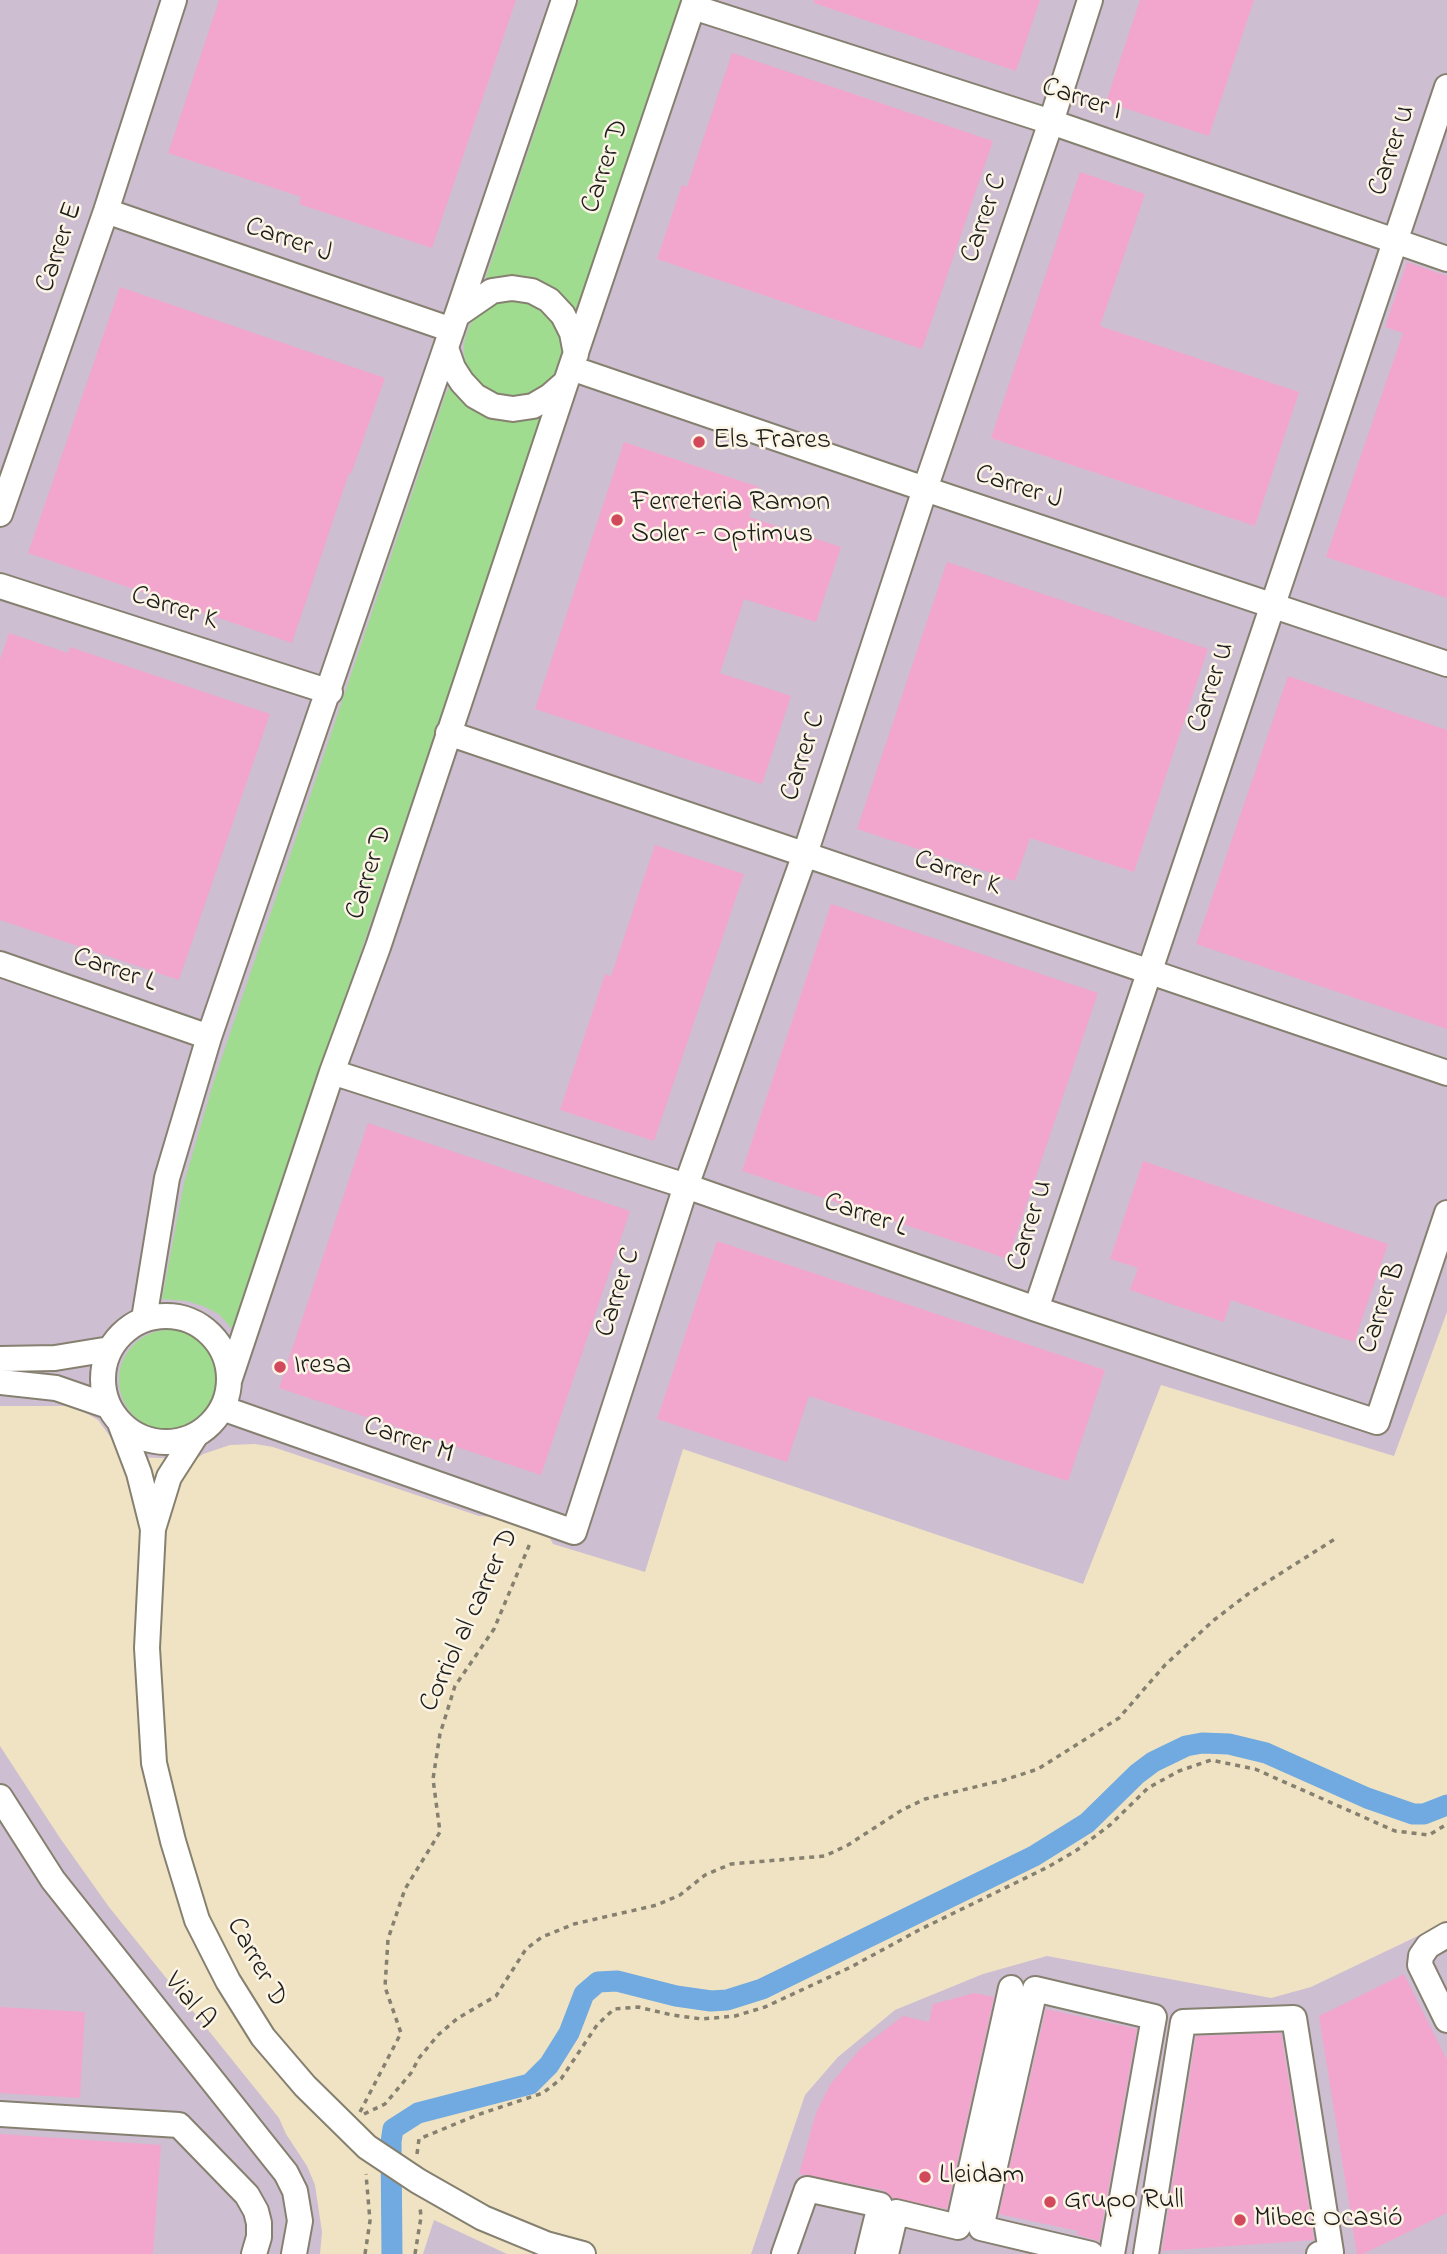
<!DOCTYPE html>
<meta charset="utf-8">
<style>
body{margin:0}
canvas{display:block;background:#f0e3c3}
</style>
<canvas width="1447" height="2254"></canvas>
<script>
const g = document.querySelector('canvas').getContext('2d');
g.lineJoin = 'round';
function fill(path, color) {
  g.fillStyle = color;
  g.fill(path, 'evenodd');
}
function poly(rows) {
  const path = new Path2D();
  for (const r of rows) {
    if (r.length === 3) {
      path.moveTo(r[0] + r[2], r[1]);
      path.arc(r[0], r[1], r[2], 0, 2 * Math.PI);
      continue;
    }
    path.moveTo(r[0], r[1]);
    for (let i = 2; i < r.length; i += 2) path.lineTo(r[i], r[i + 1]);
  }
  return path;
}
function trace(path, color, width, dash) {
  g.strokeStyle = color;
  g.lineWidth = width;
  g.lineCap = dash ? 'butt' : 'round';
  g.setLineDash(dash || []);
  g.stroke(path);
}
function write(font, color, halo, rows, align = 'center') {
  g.font = font + ' "Indie Flower",sans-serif';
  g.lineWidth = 5;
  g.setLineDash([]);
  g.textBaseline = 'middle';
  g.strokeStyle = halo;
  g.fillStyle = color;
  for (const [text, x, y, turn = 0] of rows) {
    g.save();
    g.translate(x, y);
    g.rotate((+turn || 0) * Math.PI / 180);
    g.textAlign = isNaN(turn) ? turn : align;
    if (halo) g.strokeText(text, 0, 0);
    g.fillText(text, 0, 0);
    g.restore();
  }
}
const industrial = poly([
 [0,0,1447,0,1447,1312,1394,1456,1161,1385,1083,1584,683,1449,645,1572,553,1544,540,1520,479,1516,273,1447,255,1444,230,1445,203,1454,196,1459,125,1457,98,1420,74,1406,0,1406],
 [0,1746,60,1838,109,1907,279,2118,286,2134,307,2166,315,2185,322,2232,320,2254,0,2254],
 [1447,1922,1447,2254,751,2254,805,2095,838,2057,895,2010,983,1974,1047,1956,1271,1998,1311,1987],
 [434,2220,507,2254,423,2254]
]);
const green = poly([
 [579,0,683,0,580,305,577,310,573,311,488,281,486,277],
 [513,349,49],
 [453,387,539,415,541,419,233,1330,219,1314,203,1306,187,1301,162,1299,184,1183,213,1084,446,393,449,388],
 [169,1380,50]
]);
const canal = poly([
 [392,2254,391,2142,393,2129,418,2113,530,2084,549,2065,569,2033,584,1994,598,1982,617,1981,676,1996,711,2001,727,2000,762,1989,1034,1856,1087,1823,1137,1774,1153,1762,1186,1746,1202,1743,1229,1744,1266,1753,1367,1798,1413,1814,1424,1814,1447,1805]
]);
const building = poly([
 [219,0,516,0,432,248,299,204,301,197,168,153],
 [814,0,1040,0,1016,71,814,3],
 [1140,0,1254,0,1209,136,1106,102],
 [732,53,993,141,922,349,657,259,682,185,687,187],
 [1080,172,1145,194,1100,326,1299,392,1255,526,991,438],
 [1407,262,1447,276,1447,598,1326,557,1403,333,1385,327],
 [120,287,385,378,351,474,349,473,292,643,28,553],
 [624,442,759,487,749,517,841,547,816,622,744,599,720,673,791,696,762,784,535,709],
 [947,562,1208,649,1134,872,1030,838,1015,881,857,829],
 [9,633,68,653,70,647,270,714,179,980,0,920,0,660],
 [1288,676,1447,730,1447,1029,1196,944],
 [655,845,744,874,654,1141,560,1110,605,974,611,976],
 [831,904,1098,993,1008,1259,742,1171],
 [368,1123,630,1211,541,1475,279,1388],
 [1143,1161,1388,1244,1354,1342,1231,1300,1224,1322,1130,1290,1138,1268,1110,1259],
 [717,1241,1105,1370,1068,1481,809,1396,787,1462,657,1419],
 [1404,1974,1447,2060,1447,2213,1363,2254,1357,2254,1319,2016],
 [975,1993,994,1997,947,2209,892,2198,883,2190,799,2174,816,2113,830,2085,860,2049,903,2016,929,2022,933,2004],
 [0,2007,85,2012,80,2098,0,2093],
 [1046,2009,1137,2029,1099,2241,1077,2235,1078,2231,999,2214],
 [1281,2033,1314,2240,1162,2251,1196,2036],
 [0,2134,161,2145,153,2254,0,2254]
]);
const path = poly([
 [360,2112,401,2033,385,1987,388,1939,405,1889,440,1832,433,1779,440,1734,455,1686,494,1629,531,1541],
 [364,2114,385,2104,411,2073,419,2058,438,2035,458,2018,496,1996,526,1949,542,1937,574,1924,657,1905,680,1895,705,1875,731,1864,825,1856,848,1845,902,1810,925,1799,1004,1780,1038,1769,1119,1718,1165,1665,1214,1620,1248,1594,1338,1537],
 [417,2154,419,2139,477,2115,543,2093,561,2079,597,2025,614,2009,638,2007,672,2015,702,2019,735,2016,765,2007,851,1967,919,1930,1048,1867,1077,1850,1110,1825,1148,1788,1179,1771,1211,1760,1255,1769,1395,1831,1429,1835,1447,1824],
 [365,2254,370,2221,366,2174],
 [415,2254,421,2217,420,2207]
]);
const minor = poly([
 [693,7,1051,122,1447,259],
 [106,211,452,330],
 [457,315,564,0],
 [446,348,453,368,462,382,475,396,493,406,513,409,533,406,550,396,566,382,695,0],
 [571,368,925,489,1447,664],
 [0,514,106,211,174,0],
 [0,586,330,692],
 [448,733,1447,1073],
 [0,964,209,1037],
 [332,1072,686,1186,1036,1309,1377,1422,1447,1213],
 [1036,1309,1447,87],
 [166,1379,63],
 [144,1319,167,1178,209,1037,457,315,492,291,512,288,532,291,549,300,563,315,572,333,576,354],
 [0,1359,55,1358,110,1349],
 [229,1381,332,1072,378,947,566,382],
 [0,1382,56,1388,108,1406],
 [222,1408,574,1532,686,1186,805,854,925,489,1051,122,1090,0],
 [120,1423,139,1473,153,1529],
 [196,1435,169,1477,153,1529,147,1648,154,1763,173,1841,197,1920,228,1981,263,2037,305,2086,367,2147,418,2181,483,2218,546,2244,583,2254],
 [0,1797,53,1880,286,2173,295,2191,300,2221,294,2254],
 [1447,1935,1428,1946,1421,1956,1420,1965,1447,2020],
 [0,2114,179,2125,247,2195,256,2211,259,2223,259,2237,254,2254],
 [784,2254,807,2189,880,2205,868,2254],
 [886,2254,896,2212,958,2227,1011,1988],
 [1091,2254,981,2228,1035,1989,1154,2017,1112,2254],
 [1146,2254,1183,2022,1294,2018,1331,2252,1319,2254]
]);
const markers = [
 [699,442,7,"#d1495b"],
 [617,520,7,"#d1495b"],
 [280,1367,7,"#d1495b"],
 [925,2177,7,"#d1495b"],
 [1050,2202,7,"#d1495b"],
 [1240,2220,7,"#d1495b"]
];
const streetNames = [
 ["Carrer I",1081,101,19],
 ["Carrer U",1394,151,-71],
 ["Carrer D",607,167,-71],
 ["Carrer C",986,219,-71],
 ["Carrer J",288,242,19],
 ["Carrer E",61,248,-71],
 ["Carrer J",1018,489,18],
 ["Carrer K",174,610,18],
 ["Carrer U",1213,688,-71],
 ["Carrer C",805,757,-72],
 ["Carrer D",371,873,-72],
 ["Carrer K",957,875,19],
 ["Carrer L",114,972,19],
 ["Carrer L",865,1217,19],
 ["Carrer U",1032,1226,-72],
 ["Carrer C",620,1293,-72],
 ["Carrer B",1384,1308,-71],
 ["Carrer M",408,1442,19],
 ["Corriol al carrer D",471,1621,-65],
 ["Carrer D",255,1963,61],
 ["Vial A",188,2002,51]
];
const poiNames = [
 ["Els Frares",713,442],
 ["Ferreteria Ramon",631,504],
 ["Soler - Optimus",631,536],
 ["Iresa",294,1367],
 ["Lleidam",939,2177],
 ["Grupo Rull",1064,2202],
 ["Mibec Ocasió",1254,2220]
];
fill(industrial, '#cebed1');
fill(green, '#9fdc90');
trace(canal, '#70aae0', 21);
fill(building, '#f3a6cd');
trace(minor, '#868070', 28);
trace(path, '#868070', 3.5, [5, 5]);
trace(minor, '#fff', 24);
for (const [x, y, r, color] of markers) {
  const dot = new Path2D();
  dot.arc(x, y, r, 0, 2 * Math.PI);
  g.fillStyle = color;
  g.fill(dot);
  trace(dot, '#fcf5e5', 2.5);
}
write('28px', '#1c1c1c', '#fcf5e5', streetNames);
write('28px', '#1c1c1c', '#fcf5e5', poiNames, 'left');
</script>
